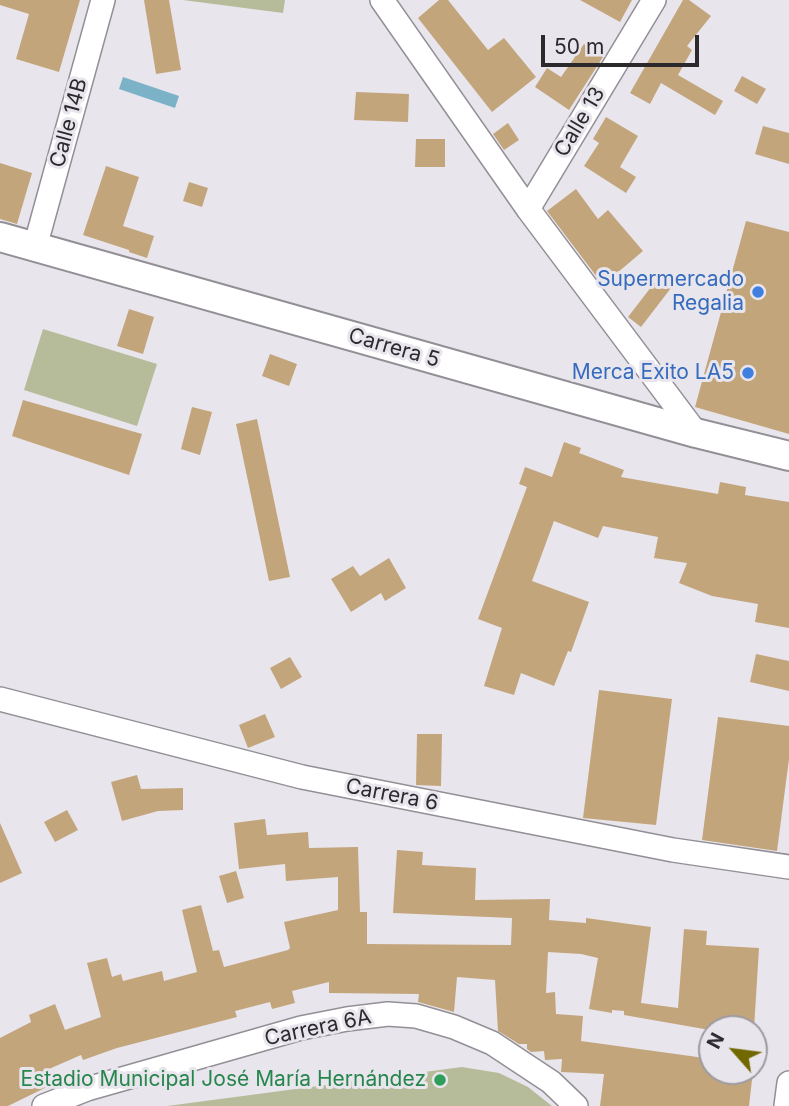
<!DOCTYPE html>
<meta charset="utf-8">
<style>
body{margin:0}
#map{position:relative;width:789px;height:1106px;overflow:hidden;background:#e9e5ed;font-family:Inter,sans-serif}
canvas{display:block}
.north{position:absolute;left:698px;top:1015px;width:70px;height:70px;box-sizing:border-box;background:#e9e5ed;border:2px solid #9d9aa0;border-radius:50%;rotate:298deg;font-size:19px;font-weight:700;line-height:28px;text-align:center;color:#2b292c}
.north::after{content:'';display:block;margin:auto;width:24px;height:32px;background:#726800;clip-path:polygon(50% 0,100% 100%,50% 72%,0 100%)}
.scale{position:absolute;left:541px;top:35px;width:158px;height:32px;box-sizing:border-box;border:4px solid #2b292c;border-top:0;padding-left:9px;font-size:21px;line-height:24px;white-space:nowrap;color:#2b292c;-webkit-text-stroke:5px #e9e5ed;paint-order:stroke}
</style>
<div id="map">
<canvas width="789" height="1106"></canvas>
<div class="north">N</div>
<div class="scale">50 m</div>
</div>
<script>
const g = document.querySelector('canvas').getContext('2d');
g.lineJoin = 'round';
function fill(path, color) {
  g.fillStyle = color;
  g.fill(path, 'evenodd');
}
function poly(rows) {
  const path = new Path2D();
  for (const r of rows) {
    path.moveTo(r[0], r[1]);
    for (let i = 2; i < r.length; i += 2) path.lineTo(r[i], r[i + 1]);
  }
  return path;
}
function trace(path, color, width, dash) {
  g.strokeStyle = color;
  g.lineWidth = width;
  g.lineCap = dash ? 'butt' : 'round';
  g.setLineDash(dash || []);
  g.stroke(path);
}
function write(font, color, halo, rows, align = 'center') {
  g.font = font + ' Inter,sans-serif';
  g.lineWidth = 6;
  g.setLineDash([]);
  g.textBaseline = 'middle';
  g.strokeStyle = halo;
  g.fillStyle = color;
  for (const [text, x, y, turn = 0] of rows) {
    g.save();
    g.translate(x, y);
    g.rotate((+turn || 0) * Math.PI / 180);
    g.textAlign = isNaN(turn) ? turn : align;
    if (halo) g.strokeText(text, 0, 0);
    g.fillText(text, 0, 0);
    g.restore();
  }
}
const green = poly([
 [183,0,285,0,283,13],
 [43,329,157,364,137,426,24,390],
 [462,1067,499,1073,528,1087,552,1106,167,1106]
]);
const water = poly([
 [123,77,179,96,175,108,119,89]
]);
const building = poly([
 [0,0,80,0,59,72,16,59,29,14,0,5],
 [144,0,169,0,181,70,156,74],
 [439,0,448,0,488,50,504,38,536,77,492,112,418,18],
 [580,0,632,0,620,22],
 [683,0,689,0,711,16,687,46,692,50,678,75,723,101,715,115,661,83,650,104,630,93],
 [584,44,603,57,569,110,535,87,547,68,561,77],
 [742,76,766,89,757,104,734,91],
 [356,92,409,94,408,122,354,120],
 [606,117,638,136,620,167,636,177,626,193,584,166,599,143,593,139],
 [508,123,519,140,504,150,493,134],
 [763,126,789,133,789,164,755,154],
 [416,139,445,139,445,167,415,167],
 [0,163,32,173,17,224,0,219],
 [106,166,139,177,123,226,154,236,147,258,129,252,129,250,83,235],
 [189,182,208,188,202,207,183,201],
 [576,189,598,219,608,210,643,251,603,285,547,211],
 [746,221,789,232,789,434,695,407],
 [658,278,671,288,641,327,628,317],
 [129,309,154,317,143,354,117,346],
 [270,354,297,364,289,386,262,376],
 [23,400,142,434,129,475,12,436],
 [192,407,212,412,200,455,181,449],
 [257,419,290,577,269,581,236,424],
 [564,442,581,448,579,453,624,470,621,477,718,494,720,482,746,487,745,495,789,502,789,628,755,622,758,604,712,596,679,583,687,563,654,558,658,537,603,526,598,538,554,521,532,581,589,602,571,652,568,651,554,686,521,673,514,695,484,686,502,628,478,619,527,487,519,484,525,467,552,477],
 [389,558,406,588,385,601,381,593,351,612,331,579,353,566,360,576],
 [756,654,789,661,789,691,750,682],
 [290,657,302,677,281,689,270,668],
 [599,690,672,699,656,825,583,818],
 [265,714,275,737,248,748,239,725],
 [718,717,789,726,789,759,777,851,702,840],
 [417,734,442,734,441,786,416,785],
 [137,775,141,789,183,788,183,810,158,811,122,821,111,782],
 [67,810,78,830,55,842,44,822],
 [265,819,267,835,308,832,309,848,358,847,360,912,367,912,367,944,511,945,512,918,393,913,397,850,423,852,422,865,476,868,475,900,550,899,549,920,586,923,586,918,651,927,641,1003,678,1008,684,929,707,931,706,945,759,948,754,1029,704,1029,624,1015,624,1011,612,1010,612,1013,589,1009,598,958,581,954,548,952,546,993,555,992,556,1014,583,1016,581,1041,712,1059,712,1071,753,1071,749,1106,600,1106,604,1074,561,1072,562,1059,545,1060,544,1051,531,1052,527,1049,527,1044,519,1044,498,1031,495,980,457,977,454,1012,418,1002,419,994,329,993,329,982,292,991,295,1003,272,1009,270,1002,235,1011,237,1017,117,1048,83,1060,81,1055,49,1069,55,1083,8,1106,0,1106,0,1038,31,1022,29,1015,55,1004,65,1030,101,1017,87,963,107,958,112,977,121,974,123,981,162,971,164,981,197,972,182,910,201,905,213,951,219,950,224,967,288,950,290,948,284,922,338,910,338,877,286,881,285,864,239,869,234,823],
 [0,823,22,873,0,883],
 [236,871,244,898,227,903,219,876]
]);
const minor = poly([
 [382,0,528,209,696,433],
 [528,209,654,0],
 [35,247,103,0],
 [0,699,302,777,673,850,789,867],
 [44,1106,87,1089,301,1028,347,1019,388,1014,416,1016,454,1027,492,1043,551,1082,576,1106],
 [786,1106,789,1083]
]);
const tertiary = poly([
 [0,237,696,433,789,456]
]);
const markers = [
 [758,292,7,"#3f7fe0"],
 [748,373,7,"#3f7fe0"],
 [440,1080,7,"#2e9e5b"]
];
const streetNames = [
 ["Calle 13",580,122,-59],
 ["Calle 14B",69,123,-75],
 ["Carrera 5",394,348,16],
 ["Carrera 6",392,795,11],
 ["Carrera 6A",318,1028,-12]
];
const shopNames = [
 ["Supermercado",744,280],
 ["Regalia",744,304],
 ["Merca Exito LA5",734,373]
];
const leisureNames = [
 ["Estadio Municipal José María Hernández",426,1080]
];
fill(green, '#b6bc9a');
fill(water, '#7bb2c8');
fill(building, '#c3a57c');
trace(minor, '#938f96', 26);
trace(tertiary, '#938f96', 32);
trace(minor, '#fff', 23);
trace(tertiary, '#fff', 28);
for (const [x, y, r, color] of markers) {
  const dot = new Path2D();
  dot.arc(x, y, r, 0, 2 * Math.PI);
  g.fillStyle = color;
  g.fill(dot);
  trace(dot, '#e9e5ed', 2.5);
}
write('21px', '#2b292c', '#e9e5ed', streetNames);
write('21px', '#366cbe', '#e9e5ed', shopNames, 'right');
write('21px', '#27864d', '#e9e5ed', leisureNames, 'right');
</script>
